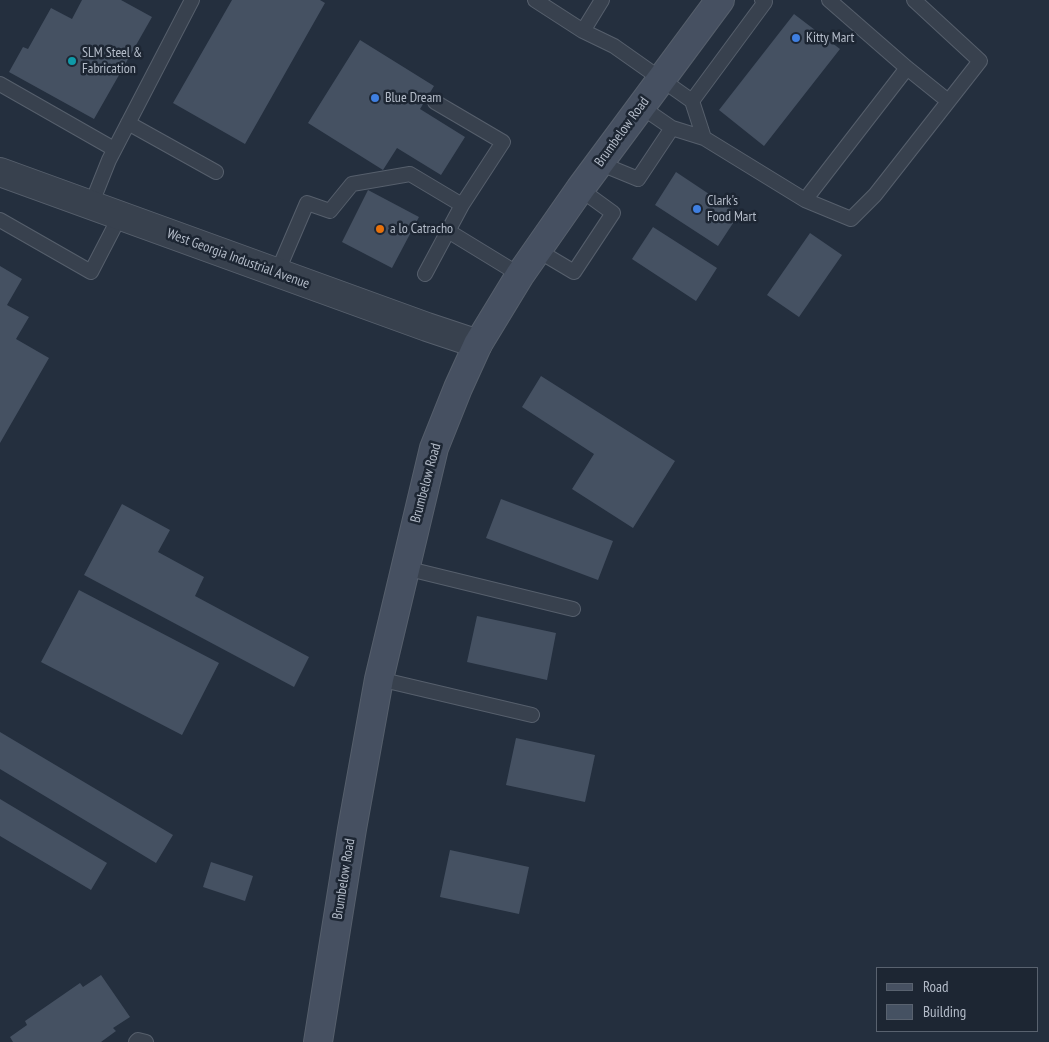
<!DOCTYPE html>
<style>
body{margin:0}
#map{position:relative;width:1049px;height:1042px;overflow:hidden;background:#242f3e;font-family:"PT Sans Narrow",sans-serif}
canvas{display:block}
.legend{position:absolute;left:876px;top:967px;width:162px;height:65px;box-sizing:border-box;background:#1d2633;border:1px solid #59626f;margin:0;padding:6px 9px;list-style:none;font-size:15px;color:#b4bcc9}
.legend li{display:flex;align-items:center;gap:10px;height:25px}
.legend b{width:25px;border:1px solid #59626f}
</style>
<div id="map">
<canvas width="1049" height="1042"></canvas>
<ul class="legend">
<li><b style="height:6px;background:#465061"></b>Road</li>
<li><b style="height:14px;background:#455162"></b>Building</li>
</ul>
</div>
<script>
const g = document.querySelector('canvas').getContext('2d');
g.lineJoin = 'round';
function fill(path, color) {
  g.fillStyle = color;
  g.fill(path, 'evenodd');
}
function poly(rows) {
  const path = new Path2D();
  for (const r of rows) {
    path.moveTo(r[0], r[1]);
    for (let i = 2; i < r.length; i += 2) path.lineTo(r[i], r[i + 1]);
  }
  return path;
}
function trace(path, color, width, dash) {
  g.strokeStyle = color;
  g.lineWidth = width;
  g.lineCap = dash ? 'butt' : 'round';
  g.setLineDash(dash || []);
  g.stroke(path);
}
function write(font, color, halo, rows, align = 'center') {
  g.font = font + ' "PT Sans Narrow",sans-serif';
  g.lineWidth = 5;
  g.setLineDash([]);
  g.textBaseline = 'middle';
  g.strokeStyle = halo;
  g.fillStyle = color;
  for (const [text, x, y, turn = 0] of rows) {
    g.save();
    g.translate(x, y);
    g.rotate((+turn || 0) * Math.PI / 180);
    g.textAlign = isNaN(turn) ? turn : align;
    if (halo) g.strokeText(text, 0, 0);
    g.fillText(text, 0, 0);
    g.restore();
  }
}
const building = poly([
 [82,0,121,0,152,17,94,119,9,72,23,47,28,49,51,8,72,19],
 [232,0,320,0,325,3,245,144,173,103],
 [794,14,840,49,764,146,719,110],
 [360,40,434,86,420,109,465,137,441,175,397,148,383,170,308,123],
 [676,172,739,214,718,246,655,205],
 [368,190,419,217,392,268,342,242],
 [653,227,717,268,696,301,632,259],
 [810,233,842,255,799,317,767,295],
 [0,266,22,279,7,305,29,317,16,339,49,358,0,443],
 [541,376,675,461,633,528,572,489,594,454,522,407],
 [501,499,613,541,598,580,486,538],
 [122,504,170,530,158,552,204,577,195,596,309,657,294,687,84,575],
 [79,590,219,663,182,735,41,662],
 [477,616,556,633,547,680,467,662],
 [0,732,173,835,156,863,0,769],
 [516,738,595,755,585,802,506,785],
 [0,799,107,863,91,890,0,836],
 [450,850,529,867,519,914,440,897],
 [211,862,253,876,245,901,203,887],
 [101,975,130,1017,113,1028,116,1031,101,1042,13,1042,10,1037,27,1025,25,1021,80,983,83,987]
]);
const lane = poly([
 [535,0,583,31,614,46,692,101,765,2,762,0],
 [829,0,907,68,948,101],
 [583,31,602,0],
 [0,84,114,149],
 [692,101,704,138],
 [640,106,672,128,704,138,805,200,851,219,875,195,980,61,914,0],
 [128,123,216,172],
 [599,163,638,179,672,128],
 [805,200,907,68],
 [91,205,109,160,192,0],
 [0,220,91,272,120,216],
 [448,231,520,275],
 [537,250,574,272,613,213,580,189],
 [277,273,307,203,330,211,352,184,410,174,462,205],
 [425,274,462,205,503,142,435,102],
 [405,568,573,609],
 [379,679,532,715],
 [136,1042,138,1040,146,1042]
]);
const street = poly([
 [0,172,427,327,478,344]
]);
const secondary = poly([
 [318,1042,352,829,379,679,434,448,458,388,478,344,520,275,580,189,720,0]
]);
const markers = [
 [796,38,5,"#3f7fe0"],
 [72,61,5,"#0f9aa8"],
 [375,98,5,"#3f7fe0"],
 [697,209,5,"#3f7fe0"],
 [380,229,5,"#e8710a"]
];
const poiNames = [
 ["Kitty Mart",806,38],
 ["SLM Steel &",82,53],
 ["Fabrication",82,69],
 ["Blue Dream",385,98],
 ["Clark's",707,201],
 ["Food Mart",707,217],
 ["a lo Catracho",390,229]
];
const streetNames = [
 ["Brumbelow Road",622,132,-54],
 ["West Georgia Industrial Avenue",238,259,20],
 ["Brumbelow Road",426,483,-75],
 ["Brumbelow Road",344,879,-81]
];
fill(building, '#455162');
trace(lane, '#565f6c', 16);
trace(street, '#565f6c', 30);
trace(secondary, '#565f6c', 30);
trace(lane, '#38414e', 14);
trace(street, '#38414e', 28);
trace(secondary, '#465061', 28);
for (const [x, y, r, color] of markers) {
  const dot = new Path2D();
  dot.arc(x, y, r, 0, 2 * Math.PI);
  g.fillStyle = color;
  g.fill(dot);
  trace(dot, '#1d2633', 2);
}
write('14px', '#b4bcc9', '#1d2633', poiNames, 'left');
write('14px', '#b4bcc9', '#1d2633', streetNames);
</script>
